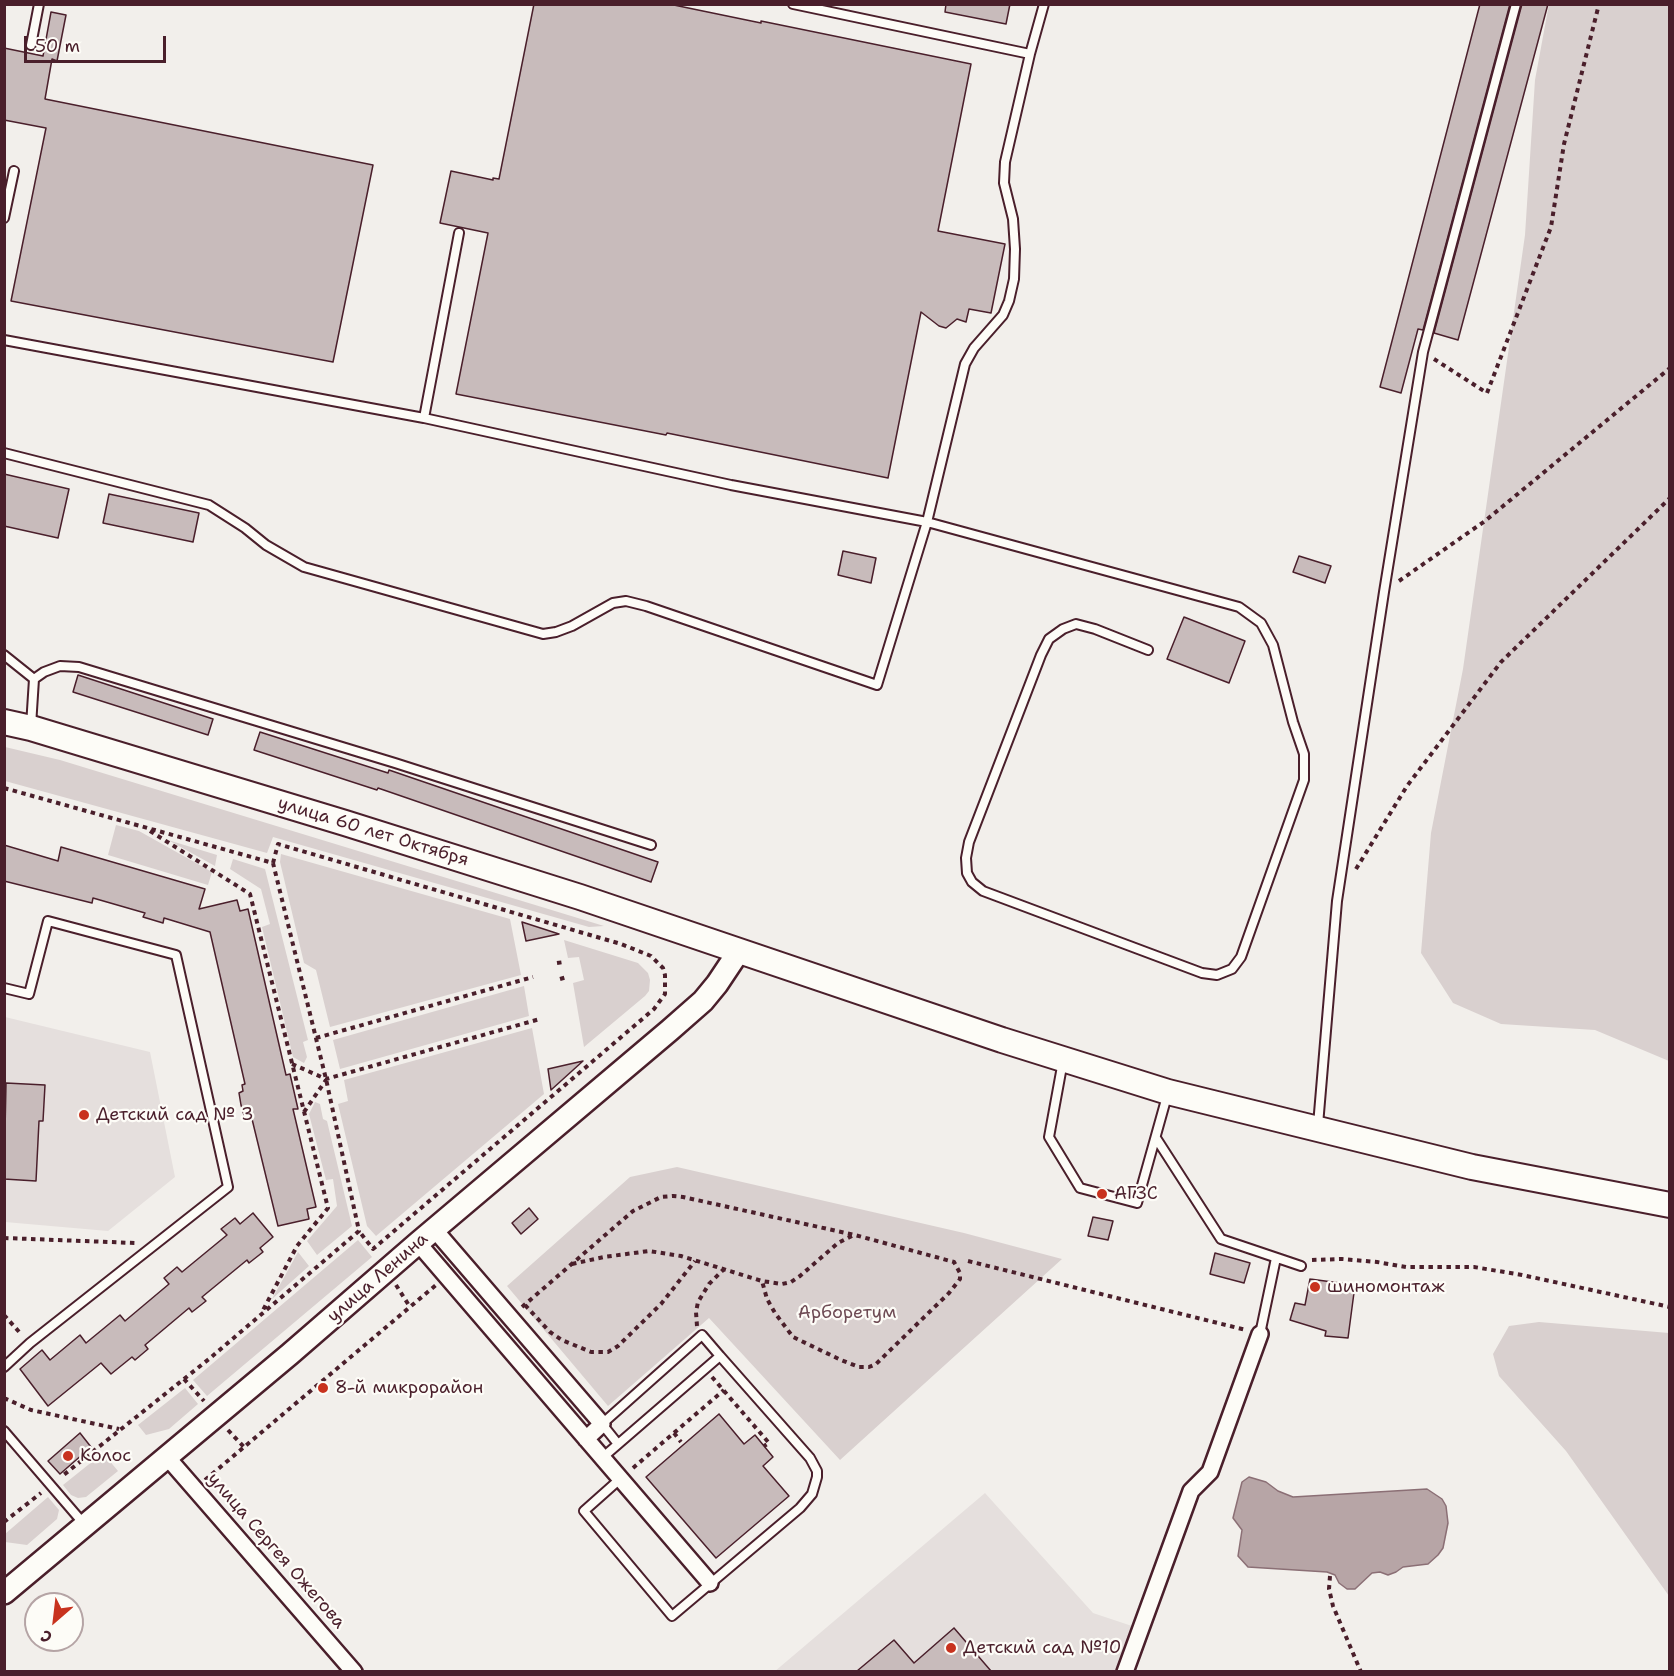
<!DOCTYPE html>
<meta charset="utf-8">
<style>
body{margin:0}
#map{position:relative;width:1674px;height:1676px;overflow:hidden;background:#f2efeb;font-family:"Shantell Sans",sans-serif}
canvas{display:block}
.frame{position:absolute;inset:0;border:6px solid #4a1f2b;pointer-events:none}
.north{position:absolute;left:24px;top:1592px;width:60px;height:60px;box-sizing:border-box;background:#fdfcf7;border:2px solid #b5a4a5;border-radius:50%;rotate:208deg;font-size:16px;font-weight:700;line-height:24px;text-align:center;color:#4a1f2b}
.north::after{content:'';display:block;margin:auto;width:21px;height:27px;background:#c8321e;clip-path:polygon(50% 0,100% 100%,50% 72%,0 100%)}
.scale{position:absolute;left:24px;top:36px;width:142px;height:27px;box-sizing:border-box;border:3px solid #4a1f2b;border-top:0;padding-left:8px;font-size:18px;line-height:21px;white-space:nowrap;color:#4a1f2b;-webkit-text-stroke:4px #fdfcf7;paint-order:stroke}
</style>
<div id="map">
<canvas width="1674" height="1676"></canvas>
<div class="frame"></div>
<div class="north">С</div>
<div class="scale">50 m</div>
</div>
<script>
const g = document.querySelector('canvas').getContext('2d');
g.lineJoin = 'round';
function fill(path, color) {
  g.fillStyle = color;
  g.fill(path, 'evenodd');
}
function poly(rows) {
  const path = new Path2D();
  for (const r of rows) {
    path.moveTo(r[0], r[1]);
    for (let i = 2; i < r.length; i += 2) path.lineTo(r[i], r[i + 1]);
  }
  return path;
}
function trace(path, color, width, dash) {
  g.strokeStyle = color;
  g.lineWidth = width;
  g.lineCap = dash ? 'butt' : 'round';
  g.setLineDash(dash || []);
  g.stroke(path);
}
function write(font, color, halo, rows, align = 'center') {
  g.font = font + ' "Shantell Sans",sans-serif';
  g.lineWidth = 4.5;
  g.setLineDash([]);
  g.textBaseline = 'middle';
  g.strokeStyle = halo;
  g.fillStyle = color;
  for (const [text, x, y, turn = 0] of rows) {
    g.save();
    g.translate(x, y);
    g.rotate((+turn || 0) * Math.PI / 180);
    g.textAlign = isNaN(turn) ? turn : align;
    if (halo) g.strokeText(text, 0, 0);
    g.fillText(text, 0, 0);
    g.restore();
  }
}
const built = poly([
 [5,1017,150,1052,175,1177,108,1231,5,1222],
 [985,1493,1093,1613,1132,1626,1116,1671,774,1672]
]);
const green = poly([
 [1549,4,1669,5,1669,1061,1595,1030,1501,1024,1453,1003,1421,953,1431,833,1463,669,1525,235,1535,80],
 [5,747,60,760,604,926,589,927,273,837,267,853,5,781],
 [116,825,139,831,212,872,208,885,108,855],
 [168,840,217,855,215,866],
 [281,854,510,919,521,975,330,1027,316,970,304,963,280,862],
 [233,859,265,869,308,1040,303,1042,307,1057,304,1063,293,1057,262,927,270,924,261,889,230,869],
 [564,940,638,963,648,973,650,980,649,991,645,996,584,1047,573,983,584,980,579,957,568,958],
 [524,986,529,1016,340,1069,333,1040],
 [532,1028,544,1094,376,1236,367,1226,338,1104,348,1101,344,1080],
 [315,1102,320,1104,323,1119,327,1121,352,1226,317,1255,307,1241,337,1206,333,1179,326,1180,309,1114],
 [677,1167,964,1233,1062,1259,840,1460,709,1318,608,1406,507,1286,630,1177],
 [358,1240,372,1257,207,1396,193,1380],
 [298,1252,309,1266,272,1299],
 [1539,1322,1669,1333,1669,1596,1566,1451,1499,1376,1493,1354,1509,1326],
 [185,1388,198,1404,169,1429,146,1435,138,1425],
 [103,1453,118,1471,86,1497,78,1498,71,1495,63,1485],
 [48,1497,59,1510,57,1519,27,1545,5,1542,5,1534]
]);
const water = poly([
 [1249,1477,1266,1482,1278,1491,1293,1497,1427,1489,1442,1499,1446,1506,1448,1523,1443,1548,1438,1555,1428,1564,1403,1567,1396,1572,1388,1575,1380,1572,1372,1573,1355,1589,1347,1589,1339,1583,1335,1575,1327,1572,1248,1567,1238,1556,1242,1530,1233,1518,1242,1482,1249,1477]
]);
const building = poly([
 [534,4,669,4,761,23,761,21,971,64,938,231,1005,244,991,313,969,309,966,322,957,319,946,328,939,326,921,312,888,478,667,433,666,435,456,394,488,233,440,223,451,171,493,180,493,178,499,179,534,4],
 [946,4,1010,4,1006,24,945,12,946,4],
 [1480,4,1510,4,1423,330,1418,329,1401,393,1380,387,1480,4],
 [1522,4,1548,4,1458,340,1434,333,1522,4],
 [51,12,66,15,57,61,52,59,45,99,373,165,333,362,11,301,46,128,4,120,4,48,43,56,51,12],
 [4,474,69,489,58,538,4,526,4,474],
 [109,494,199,513,193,542,103,523,109,494],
 [843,551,876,558,871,583,838,575,843,551],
 [1299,556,1331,566,1325,583,1293,572,1299,556],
 [1184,617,1245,641,1229,683,1167,659,1184,617],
 [78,675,213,719,208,735,73,692,78,675],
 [260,732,388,773,389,770,658,862,651,882,378,788,377,790,254,750,260,732],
 [4,845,58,861,61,847,205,889,199,909,237,900,240,911,248,909,286,1075,290,1074,298,1109,293,1109,316,1207,307,1209,309,1219,278,1226,252,1119,249,1119,248,1114,244,1115,241,1105,239,1093,243,1091,242,1085,245,1084,210,932,164,918,163,923,143,917,145,913,93,898,92,903,4,881,4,845],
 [522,922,559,934,526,941,522,922],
 [583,1061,551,1090,548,1069,583,1061],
 [6,1083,45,1085,43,1121,39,1121,36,1181,4,1179,6,1083],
 [529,1208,538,1219,521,1234,512,1223,529,1208],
 [253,1213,273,1237,260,1248,263,1252,249,1263,247,1260,202,1297,206,1301,192,1312,189,1308,145,1345,148,1349,135,1360,132,1357,111,1374,101,1363,48,1406,20,1369,42,1350,50,1360,80,1335,86,1343,120,1315,125,1321,169,1284,164,1278,177,1267,182,1272,227,1235,221,1229,235,1218,240,1224,253,1213],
 [1093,1217,1113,1221,1108,1240,1088,1236,1093,1217],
 [1215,1253,1250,1263,1244,1283,1210,1274,1215,1253],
 [1310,1279,1355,1285,1348,1338,1325,1336,1326,1331,1290,1320,1295,1303,1305,1305,1310,1279],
 [719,1414,744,1444,755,1435,773,1457,763,1466,789,1496,716,1558,646,1477,719,1414],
 [80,1433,91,1447,60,1474,48,1461,80,1433],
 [954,1628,991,1671,857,1671,894,1640,914,1663,954,1628]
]);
const path = poly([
 [1434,359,1487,393,1551,227,1564,144,1599,4],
 [1399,581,1485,521,1670,368],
 [4,788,273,863,326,1079,359,1231,209,1359,61,1477],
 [150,831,250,894,328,1208,297,1246,262,1312],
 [273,863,278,844,621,944,651,956,663,968,665,975,665,994,654,1009,373,1249,359,1231],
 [1356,869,1407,786,1501,662,1670,498],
 [557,963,564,962],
 [560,979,567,977],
 [316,1038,533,977],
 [292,1064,326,1079,540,1019],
 [304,1112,326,1080],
 [4,1238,135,1243],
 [1312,1260,1342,1259,1377,1262,1406,1267,1474,1267,1522,1275,1670,1307],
 [968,1261,1246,1330],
 [572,1264,604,1257,649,1251,681,1256,762,1281,782,1284,791,1282,800,1276,838,1243,854,1235],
 [396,1285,410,1307],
 [525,1305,550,1332,562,1340,591,1352,608,1352,618,1346,661,1304,695,1261],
 [522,1307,633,1211,661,1197,673,1196,683,1197,855,1235,954,1262,960,1273,960,1279,949,1293,876,1364,869,1367,859,1367,841,1360,793,1337,775,1313,767,1299,762,1281],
 [4,1315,21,1334],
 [697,1326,696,1312,698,1302,709,1284,723,1270],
 [712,1377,769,1443,764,1446],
 [184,1379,204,1401],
 [4,1398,31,1410,119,1429],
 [228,1430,244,1447],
 [674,1433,681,1442],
 [633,1468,724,1390],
 [205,1480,436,1285],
 [4,1522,41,1493],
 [1330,1576,1329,1589,1333,1606,1361,1672]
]);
const lane = poly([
 [793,4,1030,54],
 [31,45,39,4],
 [4,218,14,171],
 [4,340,424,418,731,485,927,522,1239,607,1261,623,1273,645,1293,722,1304,754,1304,780,1241,957,1232,969,1217,975,1202,973,983,891,972,882,967,873,966,858,969,842,1041,655,1049,639,1063,629,1076,624,1095,629,1148,650],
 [424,418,459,233],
 [4,453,209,505,245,528,266,545,304,567,543,634,556,632,572,626,613,603,626,601,646,606,877,685,927,522,965,364,974,348,1003,315,1009,301,1014,279,1015,249,1013,219,1004,183,1005,162,1030,54,1044,4],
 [4,655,34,679],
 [31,726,34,679,44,672,60,666,79,667,395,763,651,845],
 [4,988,29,994,48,921,176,955,228,1187,30,1343,4,1367],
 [1063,1061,1049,1137,1080,1188,1137,1203,1167,1096],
 [1318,1125,1337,901,1384,592,1423,352,1516,4],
 [1156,1138,1221,1239,1301,1266],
 [1260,1334,1276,1258],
 [4,1431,84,1524],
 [618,1444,602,1424,702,1335,720,1356],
 [602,1458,720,1356,810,1458,817,1471,817,1477,812,1494,800,1508,672,1616,584,1511,620,1479]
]);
const street = poly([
 [434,1229,602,1424,586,1439],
 [418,1243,710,1583],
 [167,1457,354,1672],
 [1125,1672,1191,1491,1210,1472,1260,1334]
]);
const secondary = poly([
 [4,1593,290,1354,418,1243,670,1030,703,1001,717,984,739,951]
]);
const primary = poly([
 [4,722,31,728,345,823,580,897,1002,1040,1168,1092,1472,1167,1670,1205]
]);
const markers = [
 [84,1115,6,"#c8321e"],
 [1102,1194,6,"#c8321e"],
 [1315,1287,6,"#c8321e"],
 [323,1388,6,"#c8321e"],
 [68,1456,6,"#c8321e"],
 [951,1648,6,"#c8321e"]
];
const streetNames = [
 ["улица 60 лет Октября",373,832,17],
 ["улица Ленина",378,1278,-41],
 ["улица Сергея Ожегова",276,1551,49]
];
const poiNames = [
 ["Детский сад № 3",96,1115],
 ["АГЗС",1114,1194],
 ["шиномонтаж",1327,1287],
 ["8-й микрорайон",335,1388],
 ["Колос",80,1456],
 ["Детский сад №10",963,1648]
];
const parkNames = [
 ["Арборетум",847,1313]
];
fill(built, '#e5dfdd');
fill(green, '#d9d0cf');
fill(water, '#b7a5a6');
trace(water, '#8b6f75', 1.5);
fill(building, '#c8bbbb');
trace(building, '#4a1f2b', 1.5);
trace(lane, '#4a1f2b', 12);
trace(street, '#4a1f2b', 20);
trace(secondary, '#4a1f2b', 26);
trace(primary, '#4a1f2b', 28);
trace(path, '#4a1f2b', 4, [4.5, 4.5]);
trace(lane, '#fdfcf7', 8);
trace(street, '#fdfcf7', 15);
trace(secondary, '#fdfcf7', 21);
trace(primary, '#fdfcf7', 24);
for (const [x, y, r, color] of markers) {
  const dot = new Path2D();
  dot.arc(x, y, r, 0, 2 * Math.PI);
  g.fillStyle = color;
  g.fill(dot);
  trace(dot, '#fdfcf7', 2);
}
write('18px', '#4a1f2b', '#fdfcf7', streetNames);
write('18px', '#4a1f2b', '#fdfcf7', poiNames, 'left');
write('18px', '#6e4b54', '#fdfcf7', parkNames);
</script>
